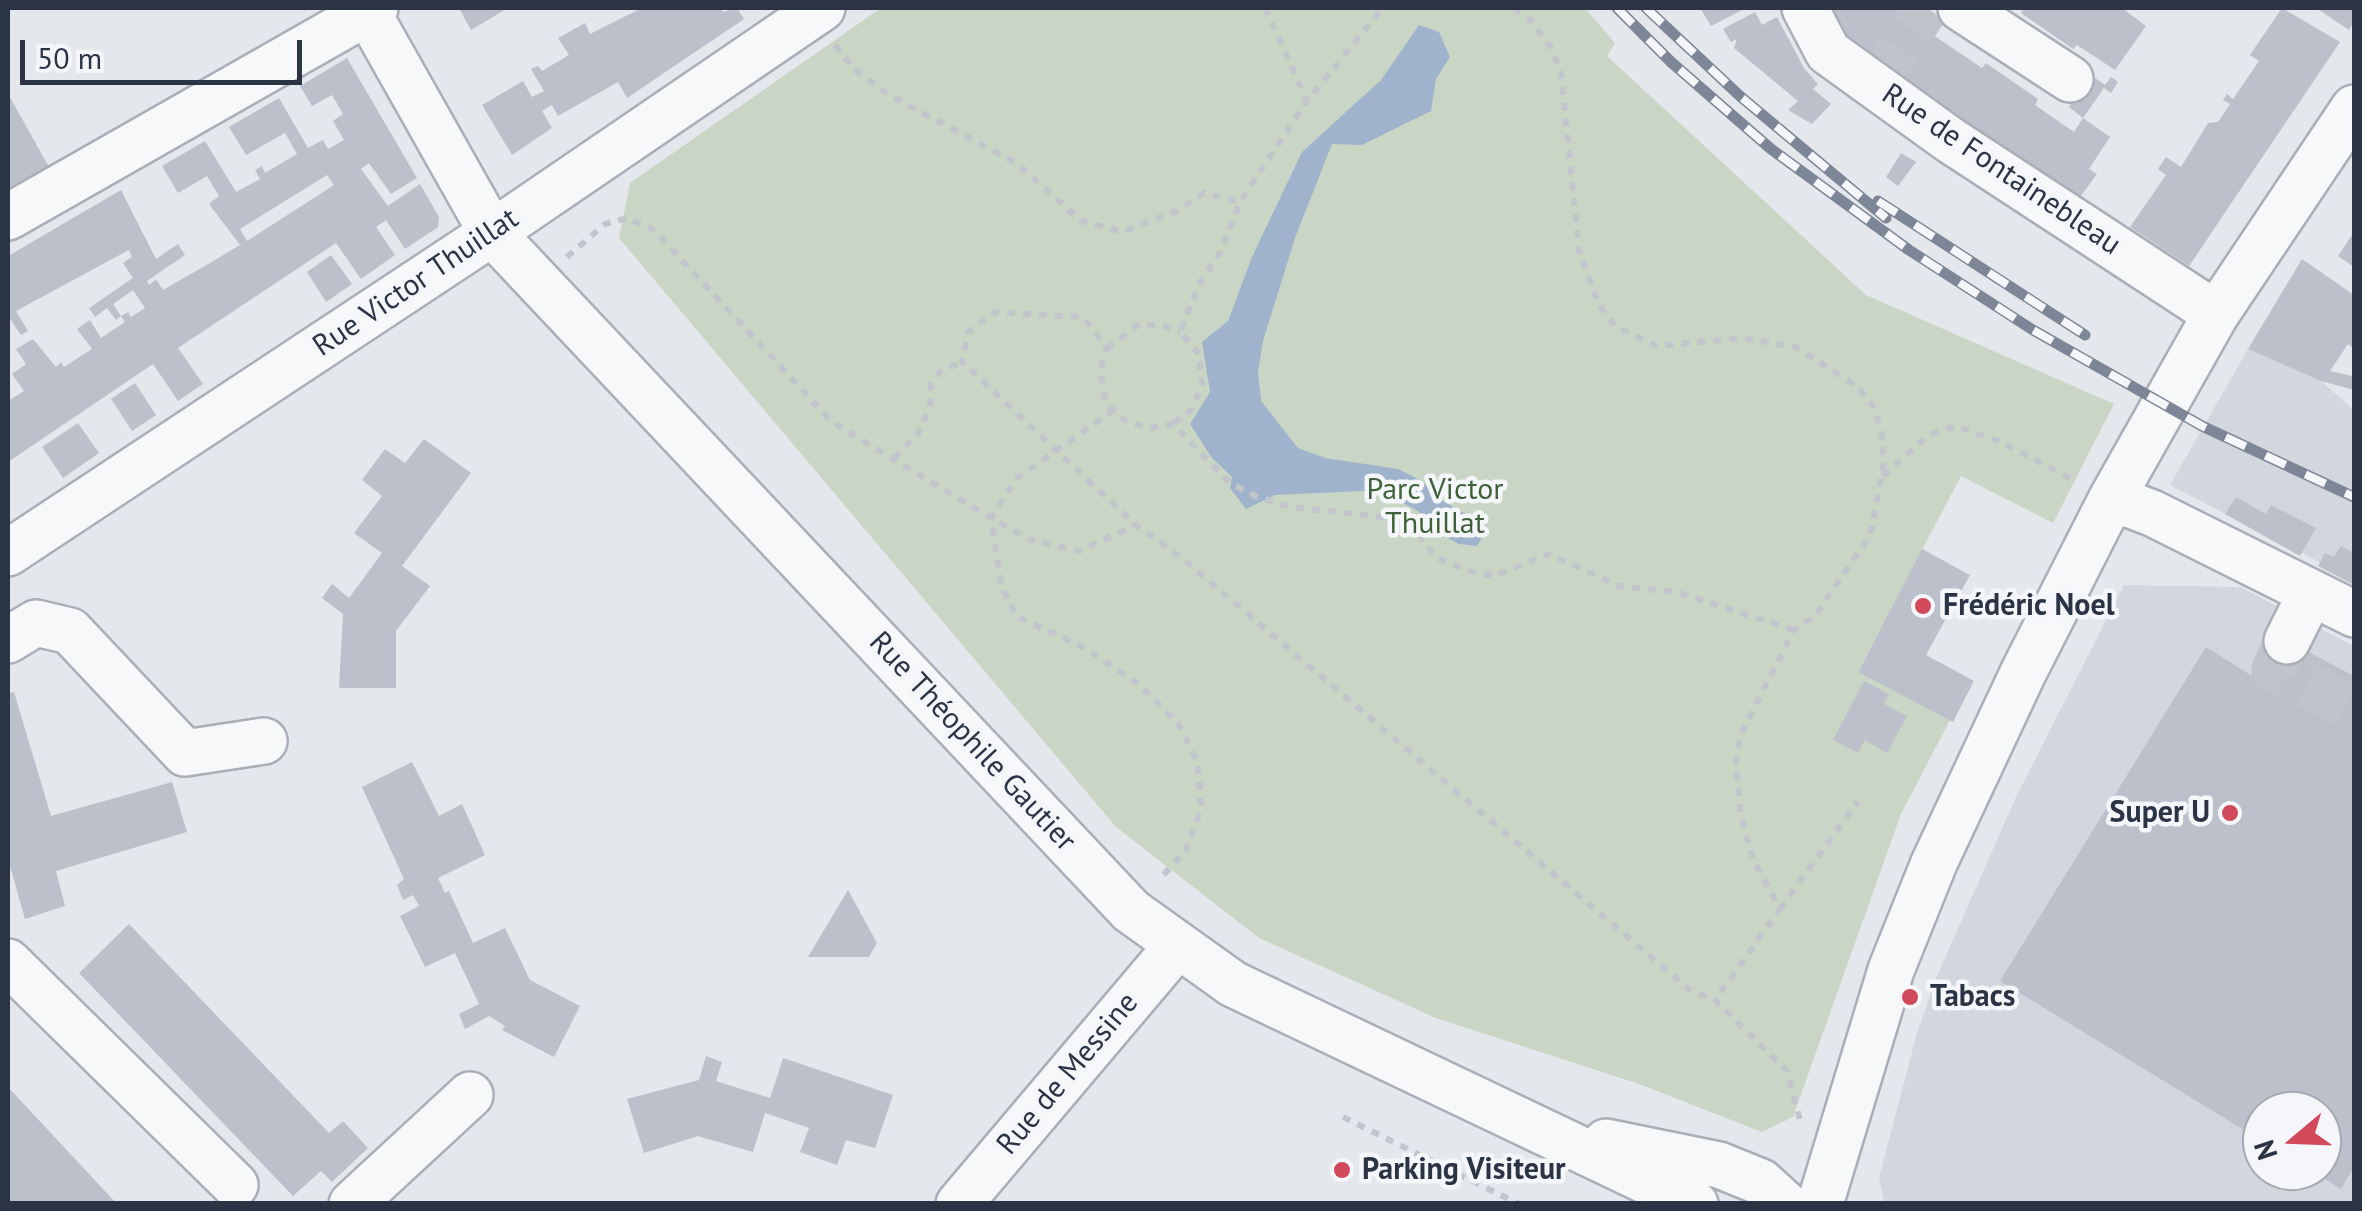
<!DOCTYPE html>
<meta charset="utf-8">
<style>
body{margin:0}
#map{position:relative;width:2362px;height:1211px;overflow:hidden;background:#e4e7ec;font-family:"PT Sans",sans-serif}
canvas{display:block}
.frame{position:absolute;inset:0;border:10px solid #2b3445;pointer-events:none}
.north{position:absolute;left:2242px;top:1091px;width:100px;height:100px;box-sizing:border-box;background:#f4f6f9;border:2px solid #a4a8b1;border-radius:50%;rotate:251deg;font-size:28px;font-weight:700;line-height:40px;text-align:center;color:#2b3445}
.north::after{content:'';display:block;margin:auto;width:35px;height:45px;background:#d1495b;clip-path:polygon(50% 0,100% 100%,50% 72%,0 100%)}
.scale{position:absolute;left:20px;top:40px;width:282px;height:45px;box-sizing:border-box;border:5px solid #2b3445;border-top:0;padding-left:12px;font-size:30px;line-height:35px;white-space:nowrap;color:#2b3445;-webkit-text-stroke:8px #f4f6f9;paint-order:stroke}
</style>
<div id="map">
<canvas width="2362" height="1211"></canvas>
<div class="frame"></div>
<div class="north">N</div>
<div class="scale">50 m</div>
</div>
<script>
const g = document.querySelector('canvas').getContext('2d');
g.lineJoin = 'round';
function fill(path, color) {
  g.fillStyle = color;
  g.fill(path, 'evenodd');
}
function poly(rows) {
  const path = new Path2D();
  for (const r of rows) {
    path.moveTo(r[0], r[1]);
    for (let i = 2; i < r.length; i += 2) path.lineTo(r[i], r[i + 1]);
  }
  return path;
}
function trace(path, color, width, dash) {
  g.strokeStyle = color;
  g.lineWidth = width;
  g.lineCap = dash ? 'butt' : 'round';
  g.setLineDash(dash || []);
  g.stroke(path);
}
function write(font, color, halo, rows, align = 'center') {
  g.font = font + ' "PT Sans",sans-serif';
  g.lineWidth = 9;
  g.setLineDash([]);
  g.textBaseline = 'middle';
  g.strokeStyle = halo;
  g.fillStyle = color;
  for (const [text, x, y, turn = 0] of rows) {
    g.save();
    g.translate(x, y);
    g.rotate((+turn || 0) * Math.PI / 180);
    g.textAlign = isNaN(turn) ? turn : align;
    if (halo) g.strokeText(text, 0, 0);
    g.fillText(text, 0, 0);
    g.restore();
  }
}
const built = poly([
 [2248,349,2321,381,2354,410,2354,580,2170,485],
 [2124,585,2240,587,2354,646,2354,1203,1884,1203,1879,1178,1917,1033,1937,976,2016,797],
 [2262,1111,2322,1111,2322,1171,2262,1171]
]);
const green = poly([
 [881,8,1585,8,1615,43,1607,56,1866,295,2114,404,2053,523,1961,476,1858,671,1950,720,1901,814,1793,1117,1762,1132,1639,1084,1436,1018,1259,938,1116,827,619,238,630,183]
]);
const water = poly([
 [1419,25,1439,32,1450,57,1436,79,1431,111,1362,145,1332,144,1295,238,1263,341,1258,372,1261,401,1298,448,1325,458,1398,469,1420,480,1443,501,1488,527,1477,546,1459,544,1434,531,1418,511,1395,499,1362,491,1275,495,1246,509,1230,488,1232,477,1212,458,1190,424,1210,392,1202,342,1228,321,1252,257,1302,152,1381,80]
]);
const building = poly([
 [459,8,508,8,471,30],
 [642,8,721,8,723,12,737,8,744,19,627,98,618,82,558,116,552,105,542,111,552,128,512,155,482,105,523,81,532,97,544,91,531,69,538,66,542,71,569,55,558,38,585,23,590,34],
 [1700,8,1746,8,1711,26],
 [1826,8,1893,8,1982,68,1986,63,2038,99,2035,105,2074,132,2083,118,2110,137,2089,169,2097,174,2077,201,1843,39],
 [2024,8,2122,8,2146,26,2115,70,2077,45,2073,49,2021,13],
 [2282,8,2340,42,2189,266,2130,227,2166,175,2158,169,2166,157,2181,167,2208,123,2218,122,2230,104,2223,100,2227,94,2233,99,2259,61,2250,55],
 [2316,8,2354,8,2354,22,2349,30],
 [1755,12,1762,25,1777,17,1804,68,1818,84,1813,89,1831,104,1812,124,1788,110,1798,101,1734,48,1737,39,1731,42,1723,29],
 [347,58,417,178,391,194,369,163,361,169,388,206,420,184,439,217,438,227,405,249,386,220,376,227,395,255,361,279,336,243,178,348,203,384,178,401,153,364,8,462,8,401,24,391,12,374,26,364,16,349,33,339,56,367,61,362,64,367,92,349,77,329,90,320,101,338,125,322,121,316,116,320,107,308,95,317,89,308,133,278,123,263,132,257,129,250,16,311,28,331,21,335,8,316,8,256,121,190,156,259,178,244,185,255,147,281,149,285,156,279,163,290,210,263,240,245,209,204,219,196,207,176,178,193,162,166,205,141,236,192,260,179,255,170,262,166,265,173,297,154,285,133,246,155,229,127,279,98,308,148,323,140,328,149,344,140,333,121,343,114,332,95,312,106,300,86],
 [327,175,334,185,247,241,240,229],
 [133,290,145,308,131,317,128,312,121,316,113,304],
 [2091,75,2105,85,2111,77,2118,82,2111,93,2104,88,2083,118,2069,107],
 [8,94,49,167,8,190],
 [1901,153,1916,162,1898,186,1886,177],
 [2354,232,2354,267,2338,256],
 [331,255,352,284,326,302,307,272],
 [2302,259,2354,295,2354,349,2348,344,2330,371,2352,376,2354,372,2354,390,2321,381,2248,349],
 [135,383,156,415,132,431,111,399],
 [78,423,99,453,63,478,42,447],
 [424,439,471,473,402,566,430,586,396,631,396,688,339,688,343,614,322,598,332,584,349,598,382,553,354,533,382,496,362,480,385,449,405,463],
 [2236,497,2266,514,2271,505,2316,528,2300,556,2225,514],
 [2341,546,2354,553,2354,585,2318,566,2325,553,2334,557],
 [1922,549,1970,575,1926,655,1974,681,1953,722,1858,672],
 [2276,635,2354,676,2354,1167,2341,1189,2311,1171,2322,1171,2322,1111,2262,1111,2262,1141,2000,981,2206,647,2252,676],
 [1864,681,1889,694,1884,704,1907,716,1887,753,1865,740,1858,753,1833,740],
 [14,692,51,816,172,782,187,832,56,871,65,906,25,919,8,859,8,694],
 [412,762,439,816,462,804,485,855,438,878,445,893,449,891,473,943,505,928,530,980,580,1006,554,1057,502,1030,505,1026,489,1016,465,1029,459,1014,479,1004,455,953,425,967,400,916,419,906,413,895,403,900,397,885,404,879,362,787],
 [848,890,877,943,869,957,808,957],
 [129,924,329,1133,343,1121,368,1148,332,1182,321,1171,293,1196,79,973],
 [706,1056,722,1062,716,1081,770,1098,783,1058,893,1095,875,1148,846,1140,837,1165,800,1152,809,1128,765,1113,753,1152,698,1136,644,1153,627,1099,699,1080],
 [8,1087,117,1204,8,1204]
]);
const minorTunnel = poly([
 [1874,85,1927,8],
 [2287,641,2274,669,2354,709]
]);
const path = poly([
 [1265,8,1307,101],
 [1514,8,1529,18,1551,48,1561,73,1579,250,1599,305,1615,326,1657,346,1743,338,1796,347,1858,387,1873,406,1881,430,1884,462,1870,536,1814,617,1794,630,1741,734,1736,762,1741,817,1753,859,1780,909,1715,1000],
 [835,45,855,70,888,94,1018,164,1081,221,1123,232,1176,211,1204,193,1240,202,1307,101,1383,8],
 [567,257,605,224,627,218,654,230,832,422,991,518,1002,587,1016,616,1083,647,1139,684,1179,725,1198,763,1201,809,1186,850,1159,880],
 [1107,348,1138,325,1162,325,1180,332],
 [1114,410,1017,478,991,518,1031,540,1079,551,1136,525],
 [1174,423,1191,410,1202,385,1199,354,1180,332,1200,282,1220,253,1240,202],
 [894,458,919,432,930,406,931,384,940,372,962,362],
 [1883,476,1928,435,1955,426,1999,441,2075,481],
 [1794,630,1676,592,1619,586,1549,554,1494,576,1469,571,1435,557,1416,530,1391,518,1290,507,1255,496,1230,483,1173,424,1148,428,1124,420,1106,402,1100,370,1107,348,1083,317,994,312,968,332,962,362,1136,525,1182,558,1690,990,1715,1000,1787,1071,1801,1124],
 [1780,909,1858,801],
 [1343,1117,1519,1204]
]);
const minor = poly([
 [365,8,492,233,1131,911,1233,984,1695,1204],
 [1805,8,1828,52,1950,140,2216,314],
 [1961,8,2070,79],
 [8,217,375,8],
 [2112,498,2152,513,2354,614],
 [8,553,492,233,822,8],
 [8,640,36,623,70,631,185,753,264,741],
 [2287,641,2311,593],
 [8,962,235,1185],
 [1606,1142,1719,1165,1761,1182,1785,1204],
 [352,1204,470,1095],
 [959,1204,1178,945],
 [1820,1204,1891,970,1934,863,2023,673,2112,498,2216,314,2354,108]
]);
const rail = poly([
 [1617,8,1671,62,1771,149,1909,250,2033,330,2202,426,2354,497],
 [1646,8,1741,97,1886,218],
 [1878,201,2085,335]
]);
const markers = [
 [1923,606,10,"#d1495b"],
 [2230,813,10,"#d1495b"],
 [1910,997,10,"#d1495b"],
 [1342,1170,10,"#d1495b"]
];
const streetNames = [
 ["Rue de Fontainebleau",2001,170,34],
 ["Rue Victor Thuillat",416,283,-34],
 ["Rue Théophile Gautier",972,742,47],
 ["Rue de Messine",1068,1074,-50]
];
const parkNames = [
 ["Parc Victor",1435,490],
 ["Thuillat",1435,524]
];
const poiNames = [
 ["Frédéric Noel",1943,606],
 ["Super U",2210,813,"right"],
 ["Tabacs",1930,997],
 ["Parking Visiteur",1362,1170]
];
fill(built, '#d2d6de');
fill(green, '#c9d6c5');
fill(water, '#9fb4cc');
fill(building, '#bbc0ca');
trace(minorTunnel, '#bfc3cb', 45, [45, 22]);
trace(minor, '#a9aeb7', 50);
trace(path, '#c2c5cb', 6, [8, 8]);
trace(minor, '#f7f8fa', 45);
trace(rail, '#7d8696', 11);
trace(rail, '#f4f6f9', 8, [22]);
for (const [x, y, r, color] of markers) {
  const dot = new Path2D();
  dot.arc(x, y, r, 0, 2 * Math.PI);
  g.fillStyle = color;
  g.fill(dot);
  trace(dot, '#f4f6f9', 4);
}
write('30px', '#2b3445', '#f4f6f9', streetNames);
write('30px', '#3f6138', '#f4f6f9', parkNames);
write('bold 30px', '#2b3445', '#f4f6f9', poiNames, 'left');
</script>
